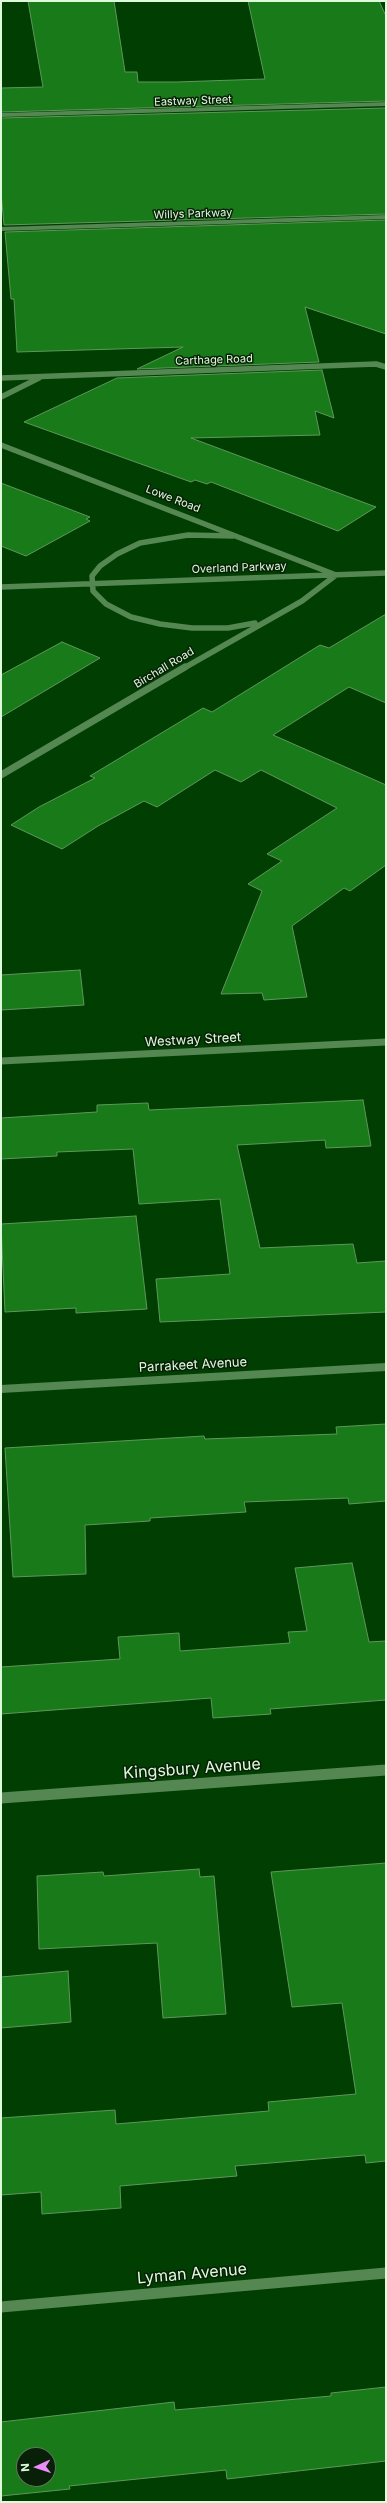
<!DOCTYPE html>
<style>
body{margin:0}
#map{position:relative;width:387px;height:2503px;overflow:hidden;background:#013e02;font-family:Inter,sans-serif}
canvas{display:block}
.frame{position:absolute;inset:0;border:2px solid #ddfbda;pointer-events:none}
.north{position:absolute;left:16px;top:2447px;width:40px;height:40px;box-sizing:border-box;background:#092008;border:1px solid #5e785c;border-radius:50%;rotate:267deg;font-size:11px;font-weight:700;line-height:16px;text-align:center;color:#ddfbda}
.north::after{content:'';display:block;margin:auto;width:14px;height:18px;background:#ed8cf9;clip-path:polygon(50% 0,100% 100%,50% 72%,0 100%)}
</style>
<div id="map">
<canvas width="387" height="2503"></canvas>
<div class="frame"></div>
<div class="north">N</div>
</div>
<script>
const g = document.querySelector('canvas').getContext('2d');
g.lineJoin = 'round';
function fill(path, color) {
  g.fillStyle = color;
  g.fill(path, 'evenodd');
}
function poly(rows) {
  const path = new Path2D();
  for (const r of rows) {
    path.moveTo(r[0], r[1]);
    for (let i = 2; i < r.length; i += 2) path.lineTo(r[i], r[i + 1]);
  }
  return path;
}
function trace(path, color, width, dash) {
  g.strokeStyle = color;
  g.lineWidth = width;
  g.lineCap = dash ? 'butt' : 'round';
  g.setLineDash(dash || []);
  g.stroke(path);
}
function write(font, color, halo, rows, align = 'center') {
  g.font = font + ' Inter,sans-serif';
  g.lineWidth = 3;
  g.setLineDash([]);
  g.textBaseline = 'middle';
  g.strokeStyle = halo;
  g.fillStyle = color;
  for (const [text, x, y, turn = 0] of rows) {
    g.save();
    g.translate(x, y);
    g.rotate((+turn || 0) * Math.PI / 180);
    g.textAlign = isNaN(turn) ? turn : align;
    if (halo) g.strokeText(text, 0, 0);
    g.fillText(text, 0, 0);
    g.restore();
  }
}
const building = poly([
 [28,1,114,1,125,72,137,72,138,82,176,82,265,79,248,1,379,1,386,16,386,101,1,112,1,88,43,87,28,1],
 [386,108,386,214,4,225,1,192,1,118,386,108],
 [386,220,386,334,305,307,319,362,137,369,183,347,17,352,14,299,11,299,5,232,386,220],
 [322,370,334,418,315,411,320,435,191,438,376,507,338,531,211,482,207,484,195,480,191,482,24,422,117,378,322,370],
 [1,483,90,517,86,519,90,521,26,556,1,546,1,483],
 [386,614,386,703,349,687,273,735,386,785,386,865,350,891,344,888,292,926,307,997,264,1000,262,993,221,994,262,891,248,884,282,861,267,854,337,808,261,770,241,782,215,770,157,807,144,801,98,826,62,849,11,825,39,807,95,778,90,776,203,708,212,712,320,645,329,648,386,614],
 [62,642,100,658,1,717,1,675,62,642],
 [80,970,84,1005,1,1010,1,975,80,970],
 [363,1100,371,1146,326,1148,325,1140,237,1145,260,1248,353,1244,357,1263,386,1261,386,1312,160,1322,156,1279,230,1274,220,1199,139,1204,133,1149,57,1152,57,1156,1,1159,1,1118,97,1112,97,1105,148,1103,149,1110,363,1100],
 [136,1216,147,1309,76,1313,76,1308,5,1312,1,1224,136,1216],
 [386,1424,386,1501,349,1504,348,1498,244,1502,246,1512,150,1518,150,1521,85,1525,86,1574,13,1577,5,1448,204,1436,205,1439,337,1434,336,1427,386,1424],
 [352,1563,369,1642,386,1641,386,1700,270,1709,271,1714,213,1718,211,1698,1,1714,1,1667,120,1659,118,1637,179,1633,180,1651,290,1643,288,1632,307,1631,295,1568,352,1563],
 [386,1863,386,2161,366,2163,365,2155,235,2166,237,2176,120,2186,121,2208,42,2214,41,2192,1,2195,1,2118,115,2110,116,2124,269,2111,268,2102,356,2094,342,2003,292,2007,271,1872,386,1863],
 [199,1869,200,1877,214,1876,226,2014,163,2018,157,1943,39,1949,37,1876,103,1872,104,1876,199,1869],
 [68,1971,71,2022,1,2028,1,1977,68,1971],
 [386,2387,386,2461,227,2479,226,2470,69,2486,70,2489,1,2496,1,2422,174,2402,175,2410,331,2396,331,2393,386,2387],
 [24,2455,48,2455,48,2479,24,2479,24,2455]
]);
const minorFar4 = poly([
 [1,115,386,104],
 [1,229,386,217]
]);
const minorFar3 = poly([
 [1,378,376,364,386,367],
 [1,397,39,378],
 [1,445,336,575,302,601,184,668],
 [233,536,188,535,140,543,117,554,100,566,92,576,93,591,106,604,131,617,160,624,192,628,228,628,255,623],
 [1,587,386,573]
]);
const minorFar2 = poly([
 [1,775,185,667],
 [1,1061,386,1042]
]);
const minorFar1 = poly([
 [1,1389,386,1367]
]);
const minor = poly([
 [1,1798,386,1770],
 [1,2307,386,2273]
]);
const farStreetnames = [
 ["Eastway Street",193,101,-2],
 ["Willys Parkway",193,214,-2],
 ["Carthage Road",214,360,-2],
 ["Lowe Road",173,499,21],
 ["Overland Parkway",239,568,-2],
 ["Birchall Road",164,668,-31]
];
const streetNames = [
 ["Westway Street",193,1040,-3],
 ["Parrakeet Avenue",193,1365,-3]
];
const nearStreetnames = [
 ["Kingsbury Avenue",192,1769,-4],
 ["Lyman Avenue",192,2274,-5]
];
fill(building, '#187a19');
trace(building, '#5f975b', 1);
trace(minorFar4, '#548751', 4);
trace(minorFar3, '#548751', 5.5);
trace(minorFar2, '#548751', 7);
trace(minorFar1, '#548751', 8);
trace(minor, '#548751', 11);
write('11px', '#ddfbda', '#092008', farStreetnames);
write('13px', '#ddfbda', '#092008', streetNames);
write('16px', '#ddfbda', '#092008', nearStreetnames);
</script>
